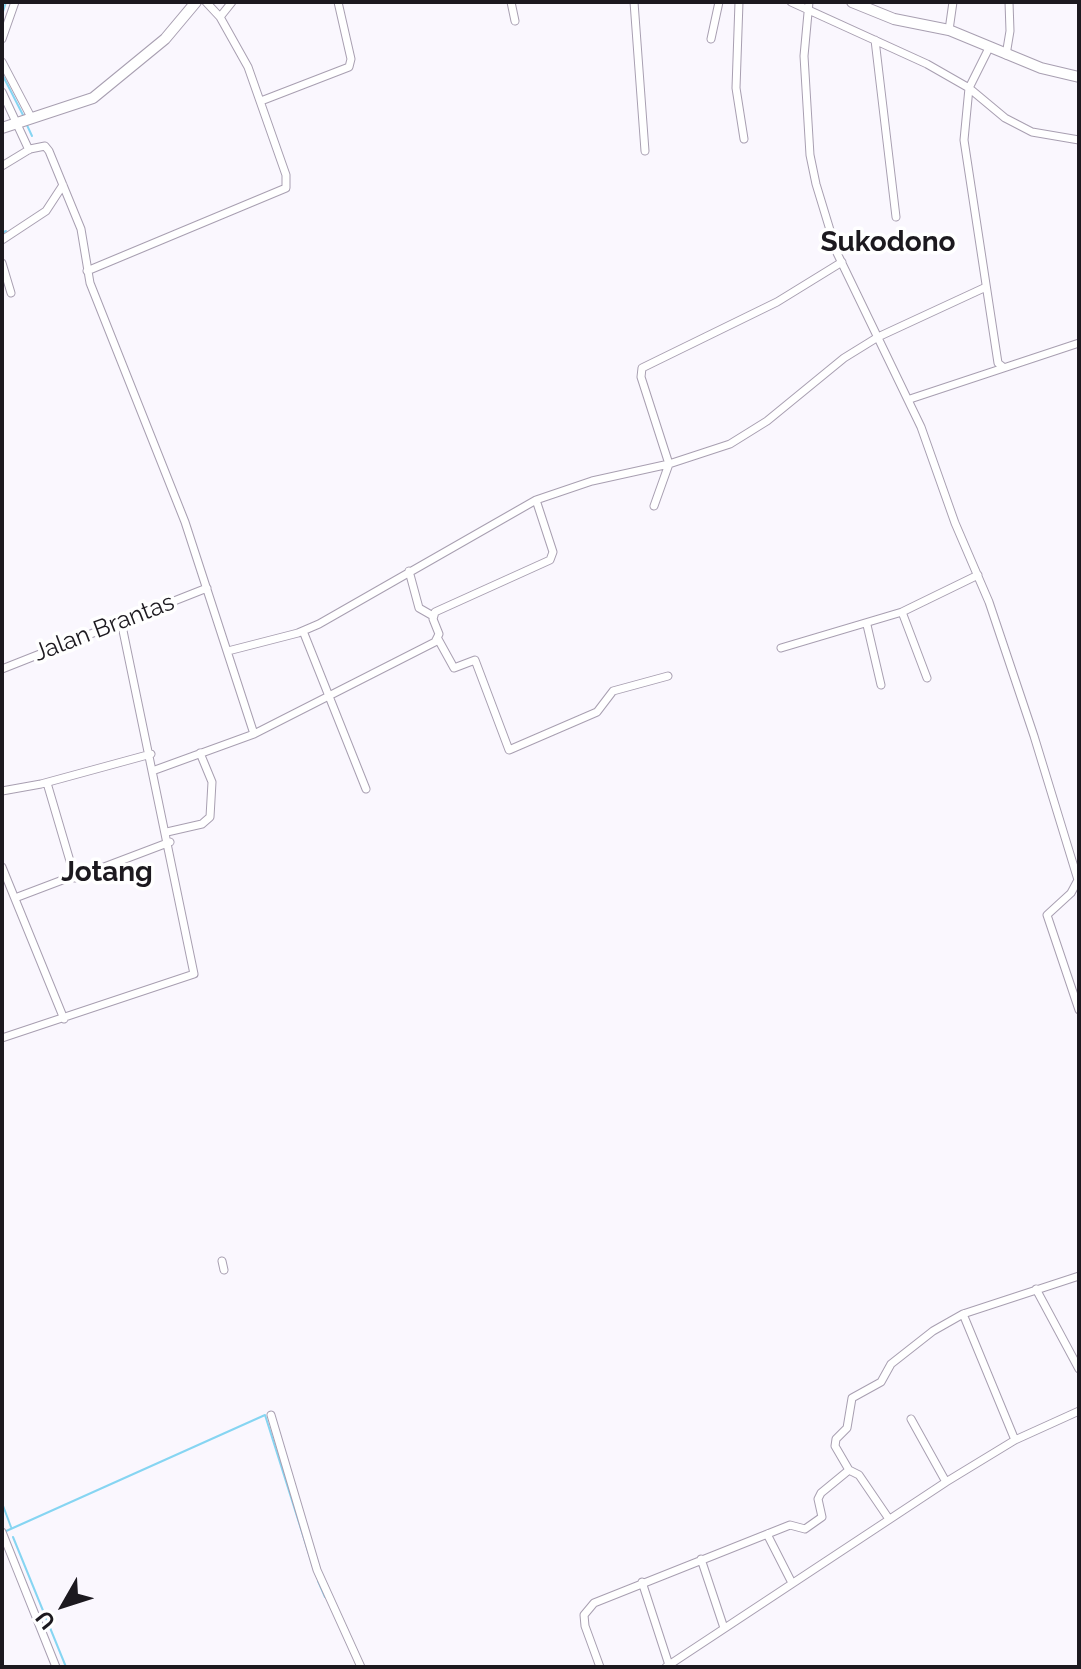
<!DOCTYPE html>
<style>
body{margin:0}
#map{position:relative;width:1081px;height:1669px;overflow:hidden;background:#faf7fe;font-family:Raleway,sans-serif}
canvas{display:block}
.frame{position:absolute;inset:0;border:4px solid #1c191f;pointer-events:none}
.north{position:absolute;left:24px;top:1565px;width:80px;height:80px;-webkit-text-stroke:6px #fff;paint-order:stroke;rotate:231deg;font-size:22px;font-weight:700;line-height:32px;text-align:center;color:#1c191f}
.north::after{content:'';display:block;margin:auto;width:28px;height:36px;background:#1c191f;clip-path:polygon(50% 0,100% 100%,50% 72%,0 100%)}
</style>
<div id="map">
<canvas width="1081" height="1669"></canvas>
<div class="frame"></div>
<div class="north">U</div>
</div>
<script>
const g = document.querySelector('canvas').getContext('2d');
g.lineJoin = 'round';
function poly(rows) {
  const path = new Path2D();
  for (const r of rows) {
    path.moveTo(r[0], r[1]);
    for (let i = 2; i < r.length; i += 2) path.lineTo(r[i], r[i + 1]);
  }
  return path;
}
function trace(path, color, width, dash) {
  g.strokeStyle = color;
  g.lineWidth = width;
  g.lineCap = dash ? 'butt' : 'round';
  g.setLineDash(dash || []);
  g.stroke(path);
}
function write(font, color, halo, rows, align = 'center') {
  g.font = font + ' Raleway,sans-serif';
  g.lineWidth = 7;
  g.setLineDash([]);
  g.textBaseline = 'middle';
  g.strokeStyle = halo;
  g.fillStyle = color;
  for (const [text, x, y, turn = 0] of rows) {
    g.save();
    g.translate(x, y);
    g.rotate((+turn || 0) * Math.PI / 180);
    g.textAlign = isNaN(turn) ? turn : align;
    if (halo) g.strokeText(text, 0, 0);
    g.fillText(text, 0, 0);
    g.restore();
  }
}
const stream = poly([
 [2,15,6,2],
 [2,74,24,117],
 [26,123,32,136],
 [2,233,6,231],
 [2,1503,11,1527],
 [4,1532,265,1415,313,1567],
 [13,1537,66,1667],
 [318,1581,325,1597]
]);
const street = poly([
 [511,2,515,21],
 [634,2,645,151],
 [739,2,736,88,744,139],
 [791,2,927,64,969,88,1005,118,1032,132,1079,140],
 [809,2,804,56,810,155,816,184,837,253,921,427,955,523,989,602,1034,736,1078,880,1071,893,1047,915,1079,1010],
 [220,17,232,2],
 [949,30,953,2],
 [2,39,15,2],
 [711,39,719,2],
 [875,40,896,217],
 [989,48,969,88,964,140,998,363,1003,367],
 [1006,55,1010,31,1009,2],
 [2,62,32,119],
 [2,92,29,150],
 [261,101,349,67,351,59,338,2],
 [2,166,30,149,45,146,49,151,81,229,90,283,185,522,254,734,435,642,439,634,433,619,435,612,550,560,553,552,536,500],
 [2,240,46,211,63,185],
 [2,263,11,293],
 [87,271,286,188,286,175,248,67,220,17,206,2],
 [910,399,1079,343],
 [654,506,669,464,641,377,642,368,777,302,842,262],
 [409,571,419,608,433,616],
 [902,612,927,678],
 [867,625,881,685],
 [303,631,366,789],
 [438,639,454,668,475,660,509,750,597,712,613,691,668,676],
 [781,648,902,612,978,575],
 [228,651,298,633,319,624,536,500,592,481,669,464,730,444,767,421,844,358,878,337,986,287],
 [2,669,207,588],
 [155,770,254,734],
 [47,783,75,878,170,842],
 [2,791,41,784,151,754],
 [167,832,202,824,210,817,212,782,200,753],
 [2,867,64,1019],
 [15,898,73,876],
 [2,1038,194,974,121,621],
 [222,1261,224,1270],
 [1036,1289,1079,1369],
 [963,1314,1015,1440],
 [271,1415,317,1570,361,1667],
 [911,1419,946,1482],
 [889,1519,859,1475,849,1470,835,1446,836,1439,847,1428,852,1398,881,1382,891,1364,933,1331,963,1314,1079,1276],
 [2,1532,56,1667],
 [767,1534,792,1583],
 [701,1559,724,1628],
 [642,1582,669,1665],
 [600,1667,585,1626,584,1615,594,1603,790,1525,805,1529,822,1517,818,1499,821,1493,849,1470],
 [666,1667,946,1482,1015,1440,1079,1411]
]);
const secondary = poly([
 [852,2,894,19,949,30,1041,68,1079,77],
 [2,128,93,98,165,39,196,2]
]);
const streetNames = [
 ["Jalan Brantas",104,628,-21]
];
const quarterNames = [
 ["Sukodono",888,243],
 ["Jotang",107,873]
];
trace(stream, '#86d5f2', 2);
trace(street, '#a89fb1', 9);
trace(secondary, '#a89fb1', 12);
trace(street, '#fff', 7);
trace(secondary, '#fff', 10);
write('24px', '#1c191f', '#fff', streetNames);
write('bold 28px', '#1c191f', '#fff', quarterNames);
</script>
